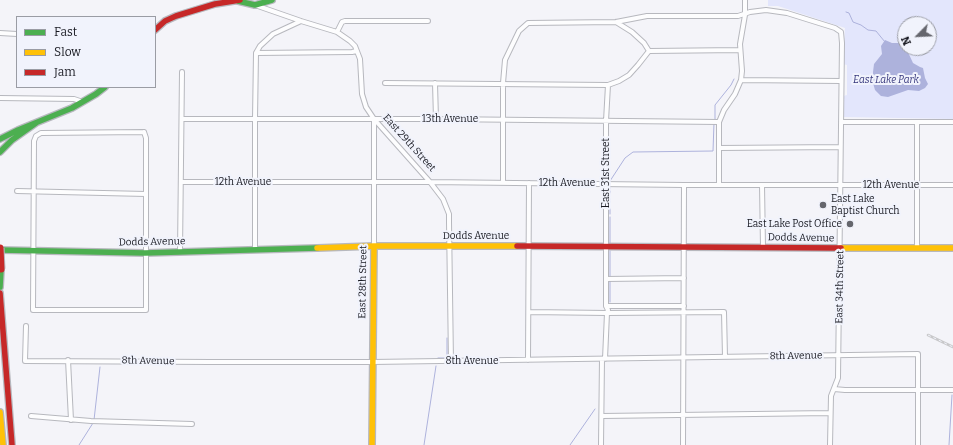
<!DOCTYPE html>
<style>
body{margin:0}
#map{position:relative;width:953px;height:445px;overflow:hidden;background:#f4f4f9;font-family:Bitter,serif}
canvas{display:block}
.legend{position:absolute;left:16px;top:16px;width:140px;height:72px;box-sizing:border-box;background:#f1f3fc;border:1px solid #9a9ca4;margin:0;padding:5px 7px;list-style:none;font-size:12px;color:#181921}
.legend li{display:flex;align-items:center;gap:8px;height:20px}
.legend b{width:20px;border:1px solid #9a9ca4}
.north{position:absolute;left:897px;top:16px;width:40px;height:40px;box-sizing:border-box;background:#f1f3fc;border:1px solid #9a9ca4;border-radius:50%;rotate:246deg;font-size:11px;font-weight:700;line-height:16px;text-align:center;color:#181921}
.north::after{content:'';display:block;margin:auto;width:14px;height:18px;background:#65666d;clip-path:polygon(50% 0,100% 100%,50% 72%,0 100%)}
</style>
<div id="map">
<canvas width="953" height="445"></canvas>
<ul class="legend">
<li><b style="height:5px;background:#4caf50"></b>Fast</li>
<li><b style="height:5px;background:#ffc107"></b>Slow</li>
<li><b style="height:5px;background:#c62828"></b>Jam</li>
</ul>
<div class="north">N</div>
</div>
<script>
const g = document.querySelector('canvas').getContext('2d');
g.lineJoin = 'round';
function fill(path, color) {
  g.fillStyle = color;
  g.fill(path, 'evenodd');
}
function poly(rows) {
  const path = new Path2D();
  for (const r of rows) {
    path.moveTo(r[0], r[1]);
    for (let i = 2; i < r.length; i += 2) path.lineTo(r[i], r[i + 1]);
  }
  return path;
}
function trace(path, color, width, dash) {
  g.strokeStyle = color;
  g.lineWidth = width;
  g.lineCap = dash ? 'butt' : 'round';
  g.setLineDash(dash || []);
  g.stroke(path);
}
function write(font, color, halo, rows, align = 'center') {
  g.font = font + ' Bitter,serif';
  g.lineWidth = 4;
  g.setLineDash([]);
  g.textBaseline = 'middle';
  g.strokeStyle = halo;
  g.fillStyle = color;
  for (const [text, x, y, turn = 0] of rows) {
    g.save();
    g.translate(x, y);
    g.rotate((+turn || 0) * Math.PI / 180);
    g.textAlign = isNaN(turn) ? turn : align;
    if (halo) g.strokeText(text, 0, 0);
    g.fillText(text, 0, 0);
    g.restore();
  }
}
const green = poly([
 [768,0,953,0,953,119,844,117,843,96,847,95,847,65,843,64,845,28,778,6,768,6],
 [905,24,929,24,929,48,905,48]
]);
const water = poly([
 [885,40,892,43,901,43,907,50,913,63,920,67,923,68,925,78,928,84,925,88,919,91,908,90,888,97,881,96,875,90,873,83,873,72,874,64,882,54,881,46]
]);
const stream = poly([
 [846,12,849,13,853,22,861,25,868,30,876,31,885,42],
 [715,120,715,105,731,85,734,79],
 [610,181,625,158,633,152,713,151,714,123],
 [610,188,610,214],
 [610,243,610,217],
 [610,277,610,251],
 [610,302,610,281],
 [438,358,445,358,447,356,447,338],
 [94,420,100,367],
 [79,445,93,423],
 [424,445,436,366],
 [570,445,595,409],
 [949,445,952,395]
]);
const street = poly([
 [255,5,301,21,337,32,350,41,355,46,360,59,362,94,366,107,374,119,430,182,443,199,449,214,449,222,451,361],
 [616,22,632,32,644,43,649,51],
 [337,32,342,22,345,21,428,21],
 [0,33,17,34],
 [649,51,740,50],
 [256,53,352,52,357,51],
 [741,80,841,81],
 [385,83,608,85,619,81,629,75,638,65,649,51],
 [435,83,436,119],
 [0,98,74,99,83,102],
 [182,119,436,119,719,122],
 [841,122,953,122],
 [144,132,146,138,146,310,33,310,34,141,36,136,41,133,144,132],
 [719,148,840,147],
 [181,182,430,182,684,185,953,185],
 [503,183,503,83,505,60,519,31,528,23,616,22,647,16,738,16,750,12,766,10,787,13,835,28,841,32,842,43,838,378,831,396,830,445],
 [719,184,719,122,724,110,735,94,741,80,742,71,740,44,745,15,745,0],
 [762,185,763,247],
 [17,191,146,194],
 [374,246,374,119],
 [917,248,917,122],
 [255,250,255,119,256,53,260,46,273,34,301,21],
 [180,252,182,72],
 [606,279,684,278],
 [606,306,684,306],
 [529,312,607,313,724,312,725,357],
 [26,326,25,361,211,362,372,362,918,354,918,445],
 [605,359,607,313,608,310,606,306,606,121,608,85],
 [68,360,71,420],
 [528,360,529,183],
 [834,389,845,390,953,390],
 [31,416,91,421,192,424],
 [602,416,830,413],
 [601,445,602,359],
 [683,445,684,185]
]);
const fast = poly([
 [238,1,255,5],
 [255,5,272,0],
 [0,139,18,130,72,108,96,94,105,87],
 [0,152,12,140,36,123],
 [0,250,145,253,317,248],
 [0,287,1,269]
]);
const slow = poly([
 [317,248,374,246,517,246],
 [841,248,953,248],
 [0,412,3,445],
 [372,445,374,246]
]);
const jam = poly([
 [155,30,165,21,176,16,215,4,240,0],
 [517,246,841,248],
 [0,293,12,445]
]);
const rail = poly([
 [928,335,953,347]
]);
const jamBridge = poly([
 [0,248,1,269]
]);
const markers = [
 [823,205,4,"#65666d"],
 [850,224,4,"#65666d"]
];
const parkNames = [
 ["East Lake Park",886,80]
];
const streetNames = [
 ["13th Avenue",450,119],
 ["East 29th Street",409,143,48],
 ["East 31st Street",606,173,-90],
 ["12th Avenue",243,182],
 ["12th Avenue",567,183],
 ["12th Avenue",891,185],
 ["Dodds Avenue",476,236],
 ["Dodds Avenue",801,238,1],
 ["Dodds Avenue",152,242,-1],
 ["East 28th Street",363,282,-89],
 ["East 34th Street",840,287,-89],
 ["8th Avenue",796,356,-1],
 ["8th Avenue",148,361,1],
 ["8th Avenue",472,361]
];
const poiNames = [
 ["East Lake",831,199],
 ["Baptist Church",831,211],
 ["East Lake Post Office",842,224,"right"]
];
fill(green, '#e3e6fc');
fill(water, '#adb2dc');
trace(stream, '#adb2dc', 1);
trace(street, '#b7b8be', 6);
trace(fast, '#b7b8be', 8);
trace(slow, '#b7b8be', 8);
trace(jam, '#b7b8be', 8);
trace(street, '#fdfdfe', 4);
trace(fast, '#4caf50', 5.5);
trace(slow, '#ffc107', 5.5);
trace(jam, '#c62828', 5.5);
trace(rail, '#c8c8ca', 2.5);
trace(rail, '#f1f3fc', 1, [3]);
trace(jamBridge, '#b7b8be', 9, []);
trace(jamBridge, '#c62828', 7);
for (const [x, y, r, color] of markers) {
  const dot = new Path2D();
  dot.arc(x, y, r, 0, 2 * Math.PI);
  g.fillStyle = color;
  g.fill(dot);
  trace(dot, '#f1f3fc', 1.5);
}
write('italic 10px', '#36377c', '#f1f3fc', parkNames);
write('10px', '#181921', '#f1f3fc', streetNames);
write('10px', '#181921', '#f1f3fc', poiNames, 'left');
</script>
